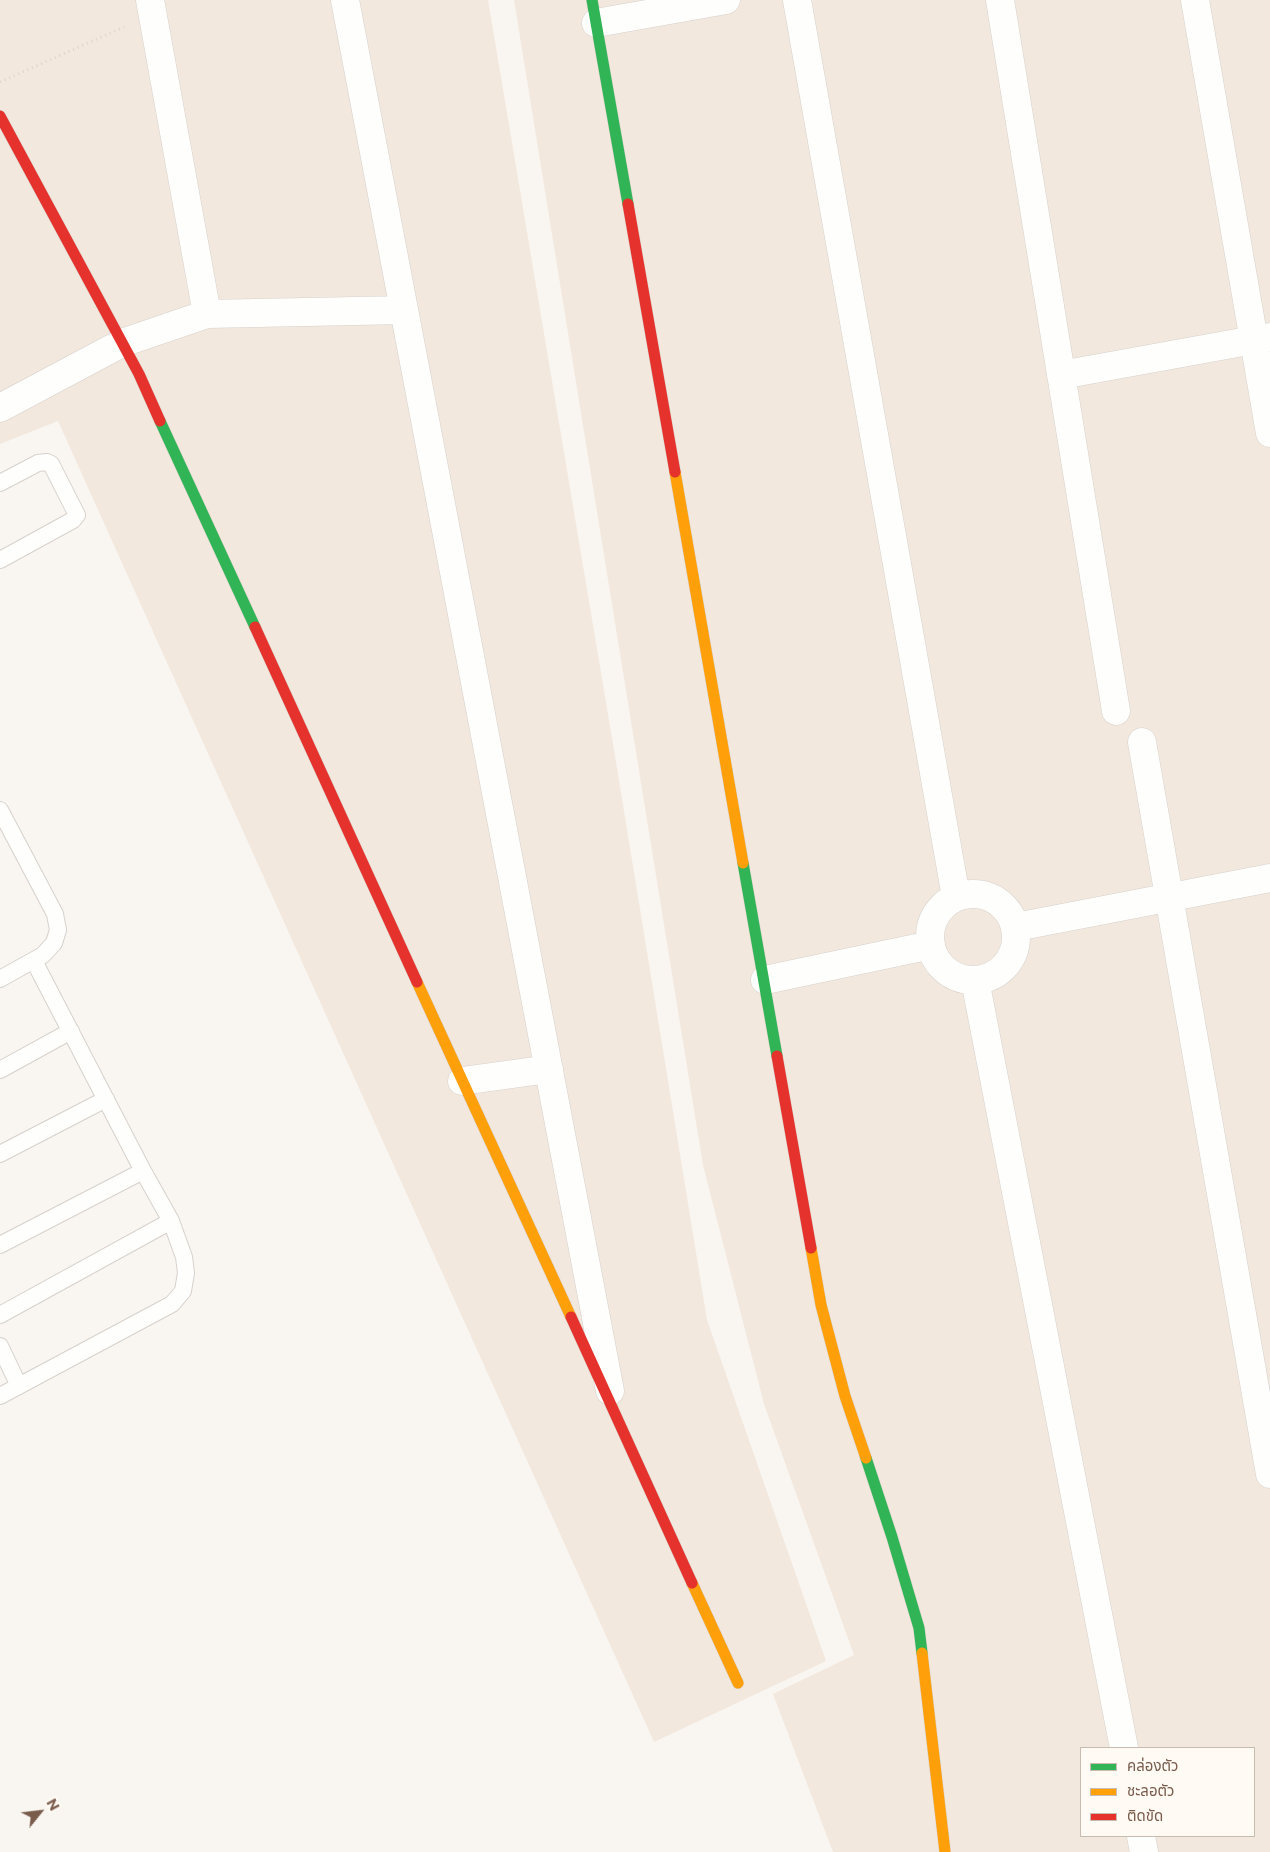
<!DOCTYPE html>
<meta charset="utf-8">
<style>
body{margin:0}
#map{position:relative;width:1270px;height:1852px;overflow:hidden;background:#f9f5f0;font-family:Montserrat,"Noto Sans Thai",sans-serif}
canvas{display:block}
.legend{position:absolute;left:1080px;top:1747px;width:175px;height:90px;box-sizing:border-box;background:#fffaf3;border:1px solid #cabbb1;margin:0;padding:6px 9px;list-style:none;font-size:15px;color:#7a5c4d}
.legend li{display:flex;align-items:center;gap:10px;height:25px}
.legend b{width:25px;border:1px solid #cabbb1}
.north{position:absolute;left:15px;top:1787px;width:50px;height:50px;-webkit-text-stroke:4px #fffaf3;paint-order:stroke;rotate:61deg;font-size:14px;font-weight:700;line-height:20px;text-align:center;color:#7a5c4d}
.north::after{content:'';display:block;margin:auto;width:18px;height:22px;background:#7a5c4d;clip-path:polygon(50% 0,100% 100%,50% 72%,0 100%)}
</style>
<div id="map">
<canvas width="1270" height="1852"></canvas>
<ul class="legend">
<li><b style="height:6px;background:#30b455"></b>คล่องตัว</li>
<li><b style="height:6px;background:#ff9f0a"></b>ชะลอตัว</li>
<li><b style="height:6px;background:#e5322d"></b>ติดขัด</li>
</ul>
<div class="north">N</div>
</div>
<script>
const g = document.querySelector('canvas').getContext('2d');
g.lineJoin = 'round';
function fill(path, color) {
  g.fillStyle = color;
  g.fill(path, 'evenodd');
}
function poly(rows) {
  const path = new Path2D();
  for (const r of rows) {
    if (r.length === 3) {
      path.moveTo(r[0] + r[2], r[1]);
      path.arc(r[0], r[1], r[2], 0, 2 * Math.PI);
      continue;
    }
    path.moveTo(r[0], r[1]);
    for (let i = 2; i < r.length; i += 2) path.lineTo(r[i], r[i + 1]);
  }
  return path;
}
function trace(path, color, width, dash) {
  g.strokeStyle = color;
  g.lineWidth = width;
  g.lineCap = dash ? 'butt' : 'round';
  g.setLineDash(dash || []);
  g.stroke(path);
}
const residential = poly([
 [0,0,488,0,616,762,707,1320,826,1661,654,1742,58,421,0,444],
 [514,0,1270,0,1270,1852,833,1852,773,1694,854,1655,764,1404,703,1165],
 [1081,1748,1254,1748,1254,1836,1081,1836]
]);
const path = poly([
 [0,82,124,27]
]);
const lane = poly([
 [0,483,38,463,47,462,51,464,77,515,73,520,0,560],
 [0,810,55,914,58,930,54,943,43,955,0,979],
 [0,1070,71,1031],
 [0,1154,106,1099],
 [0,1245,143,1171],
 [0,1315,171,1221],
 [0,1346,19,1386],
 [0,1396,172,1304,183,1291,186,1273,184,1257,171,1221,143,1171,34,961]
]);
const street = poly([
 [150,0,207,314],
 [345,0,610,1391],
 [797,0,956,897],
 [1000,0,1116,711],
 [1195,0,1270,433],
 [596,23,726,0],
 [1061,375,1270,337],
 [0,408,122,343,207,314,404,310],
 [1142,742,1270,1474],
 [973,937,43],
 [1016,927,1270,878],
 [765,980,931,945],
 [975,980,1124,1748],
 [462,1081,549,1069],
 [1141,1836,1144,1852]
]);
const fast = poly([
 [592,0,628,204],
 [160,421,255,627],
 [743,863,777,1056],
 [866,1458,892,1537,919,1628,922,1653]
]);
const slow = poly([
 [675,472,743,863],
 [417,982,571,1317],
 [811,1248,821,1305,845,1396,866,1458],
 [692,1583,738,1683],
 [922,1653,945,1852]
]);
const jam = poly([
 [0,116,139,374,160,421],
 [628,204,675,472],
 [255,627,417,982],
 [777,1056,811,1248],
 [571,1317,692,1583]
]);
fill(residential, '#f2e8de');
trace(lane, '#d7d1cb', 18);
trace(street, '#d7d1cb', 29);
trace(fast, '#d9d2cb', 12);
trace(slow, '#d9d2cb', 12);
trace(jam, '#d9d2cb', 12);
trace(path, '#dcd5d0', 3, [1, 4]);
trace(lane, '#fefefd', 16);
trace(street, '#fefefd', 28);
trace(fast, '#30b455', 11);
trace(slow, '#ff9f0a', 11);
trace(jam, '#e5322d', 11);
</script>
